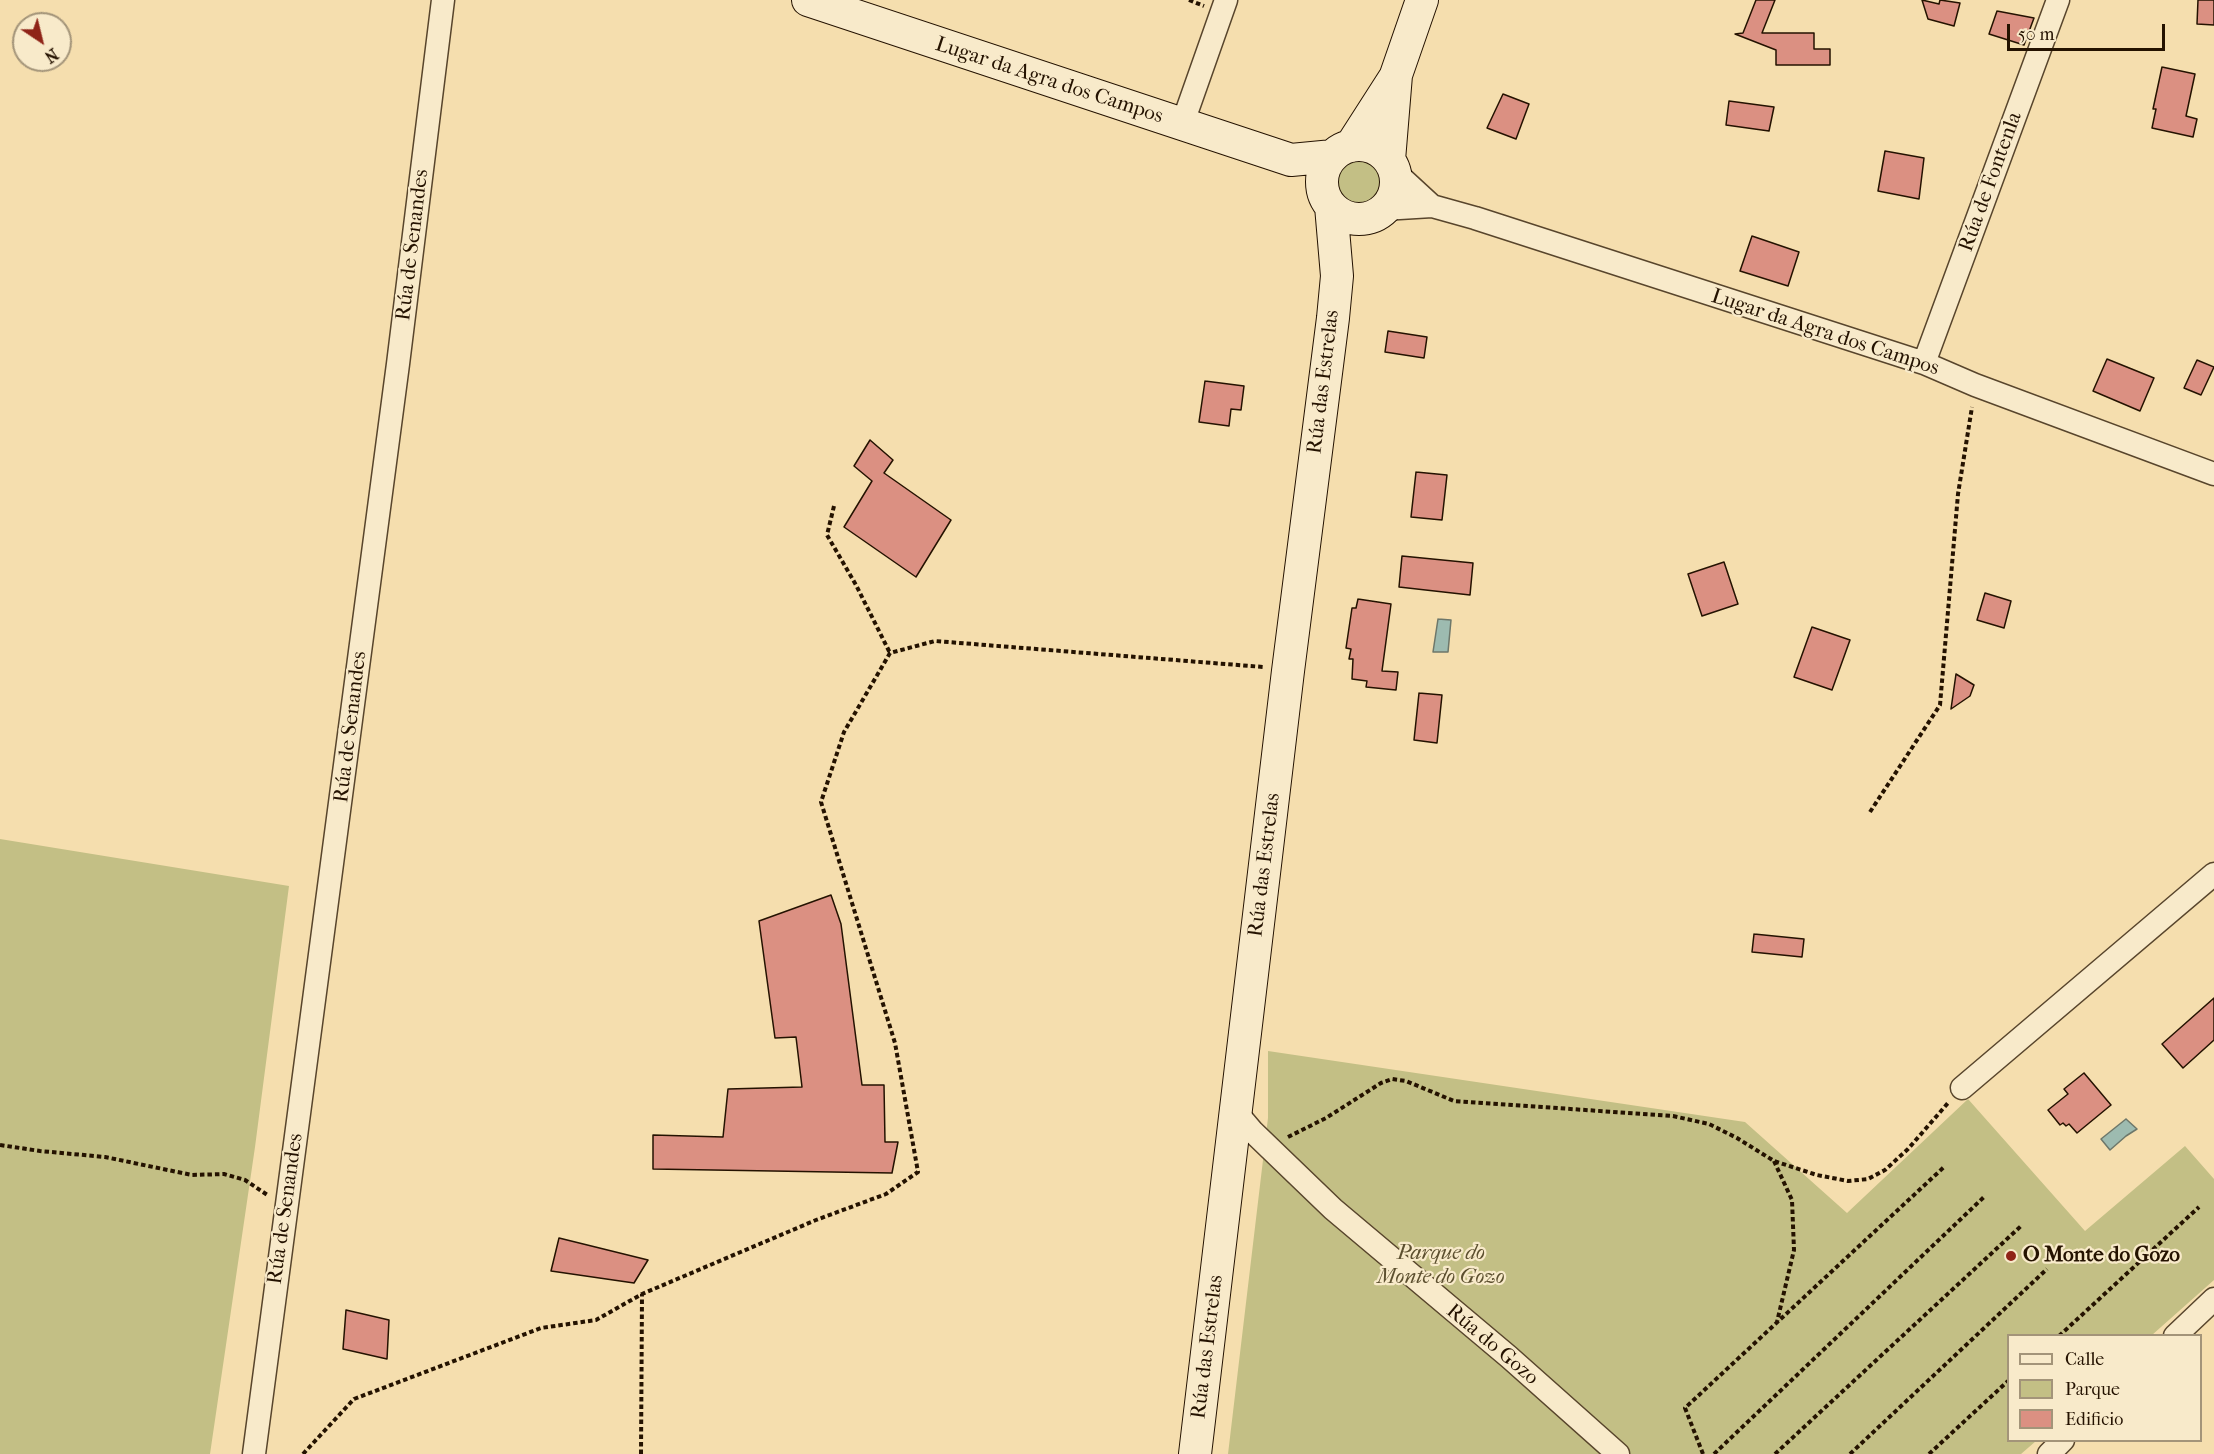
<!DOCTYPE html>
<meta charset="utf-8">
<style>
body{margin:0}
#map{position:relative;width:2214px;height:1454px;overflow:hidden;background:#f5deae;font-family:"IM FELL French Canon",serif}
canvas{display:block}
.legend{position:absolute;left:2007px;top:1334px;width:195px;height:108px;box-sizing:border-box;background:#f8eaca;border:2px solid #a39479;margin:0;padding:8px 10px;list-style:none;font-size:18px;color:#241200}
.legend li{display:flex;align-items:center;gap:12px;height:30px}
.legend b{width:30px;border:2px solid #a39479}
.north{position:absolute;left:12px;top:12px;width:60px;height:60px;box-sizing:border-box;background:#f8eaca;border:2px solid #a39479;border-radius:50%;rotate:145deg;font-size:16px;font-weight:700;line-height:24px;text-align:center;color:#241200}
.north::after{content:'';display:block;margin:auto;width:21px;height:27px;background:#8f2418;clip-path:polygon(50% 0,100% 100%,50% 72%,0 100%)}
.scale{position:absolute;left:2007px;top:24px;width:158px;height:27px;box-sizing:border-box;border:3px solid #241200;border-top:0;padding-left:8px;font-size:18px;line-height:21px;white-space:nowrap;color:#241200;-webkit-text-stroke:4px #f8eaca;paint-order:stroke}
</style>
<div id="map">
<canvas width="2214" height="1454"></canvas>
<ul class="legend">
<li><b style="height:8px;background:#f8eaca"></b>Calle</li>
<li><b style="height:16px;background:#c3bf85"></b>Parque</li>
<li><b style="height:16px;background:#db9082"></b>Edificio</li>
</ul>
<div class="north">N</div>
<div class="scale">50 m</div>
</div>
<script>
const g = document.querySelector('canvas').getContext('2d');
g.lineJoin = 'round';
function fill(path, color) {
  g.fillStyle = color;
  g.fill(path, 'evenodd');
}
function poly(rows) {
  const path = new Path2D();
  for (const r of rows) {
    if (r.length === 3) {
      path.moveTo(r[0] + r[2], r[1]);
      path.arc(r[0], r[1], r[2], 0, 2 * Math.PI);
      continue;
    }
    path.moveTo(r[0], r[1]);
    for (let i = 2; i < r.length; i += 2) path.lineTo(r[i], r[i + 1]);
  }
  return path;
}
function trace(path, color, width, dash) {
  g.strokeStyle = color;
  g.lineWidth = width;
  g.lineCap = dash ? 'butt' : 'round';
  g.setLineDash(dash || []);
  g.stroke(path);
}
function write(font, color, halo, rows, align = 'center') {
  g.font = font + ' "IM FELL French Canon",serif';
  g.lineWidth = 4.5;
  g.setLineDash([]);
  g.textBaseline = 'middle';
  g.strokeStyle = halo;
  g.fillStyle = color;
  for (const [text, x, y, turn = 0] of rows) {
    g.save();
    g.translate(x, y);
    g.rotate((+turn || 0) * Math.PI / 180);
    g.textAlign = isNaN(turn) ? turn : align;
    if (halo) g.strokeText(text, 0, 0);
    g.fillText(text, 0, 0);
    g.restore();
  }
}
const green = poly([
 [1361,185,24],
 [0,839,289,886,255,1147,210,1454,0,1454],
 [1268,1051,1745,1122,1847,1213,1968,1099,2085,1231,2185,1146,2214,1179,2214,1280,2152,1335,2008,1336,2008,1440,2036,1441,2021,1454,1228,1454,1268,1118]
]);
const water = poly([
 [1438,619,1451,620,1448,652,1433,652,1438,619],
 [2126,1119,2137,1129,2126,1136,2110,1150,2101,1139,2126,1119]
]);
const building = poly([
 [1756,0,1775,0,1762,33,1814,33,1814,49,1830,49,1830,65,1776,65,1776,50,1735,34,1743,33,1756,0],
 [1922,0,1939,4,1940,0,1960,3,1954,26,1928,19,1922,0],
 [2198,0,2214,0,2214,25,2197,24,2198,0],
 [1997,11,2034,18,2024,45,1989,34,1997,11],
 [2162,67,2195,74,2186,116,2197,119,2193,137,2152,128,2156,109,2153,109,2162,67],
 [1503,94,1529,104,1516,139,1487,128,1503,94],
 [1729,101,1774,107,1769,131,1726,125,1729,101],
 [1885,151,1924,158,1919,199,1878,191,1885,151],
 [1752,236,1799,252,1788,286,1740,271,1752,236],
 [1388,331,1427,337,1424,358,1385,352,1388,331],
 [2107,359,2154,378,2140,411,2093,391,2107,359],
 [2197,360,2214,367,2201,395,2184,388,2197,360],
 [1205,381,1244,386,1241,410,1231,409,1229,426,1199,422,1205,381],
 [870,440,893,460,884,473,951,520,916,577,844,527,872,481,854,466,870,440],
 [1416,472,1447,475,1442,520,1411,517,1416,472],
 [1402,556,1473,563,1470,595,1399,587,1402,556],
 [1724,562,1738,604,1702,616,1688,574,1724,562],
 [1985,593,2011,601,2004,628,1977,620,1985,593],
 [1358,599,1391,604,1382,671,1398,672,1396,690,1366,687,1367,681,1352,679,1353,659,1349,659,1351,649,1346,648,1352,608,1356,608,1358,599],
 [1812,627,1850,640,1832,690,1794,677,1812,627],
 [1956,674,1974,685,1970,696,1951,709,1956,674],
 [1419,693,1442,695,1437,743,1414,740,1419,693],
 [831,895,841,924,862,1085,884,1085,885,1142,898,1142,892,1173,653,1169,653,1135,723,1137,728,1089,802,1087,796,1037,775,1038,759,921,831,895],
 [1754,934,1804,939,1802,957,1752,952,1754,934],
 [2214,998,2214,1040,2183,1068,2162,1044,2214,998],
 [2084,1073,2111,1105,2077,1133,2069,1124,2066,1126,2063,1123,2060,1125,2048,1110,2068,1094,2064,1089,2084,1073],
 [559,1238,648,1260,634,1283,551,1271,559,1238],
 [346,1310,389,1320,387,1359,343,1349,346,1310]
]);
const path = poly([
 [1189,0,1204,6],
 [834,506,827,535,856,585,890,653],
 [1870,812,1940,705,1958,494,1972,407],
 [1288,1137,1326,1118,1381,1083,1392,1079,1406,1081,1454,1101,1673,1116,1709,1124,1737,1138,1774,1161,1817,1175,1848,1181,1868,1179,1885,1170,1908,1149,1948,1103],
 [0,1145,40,1151,105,1157,192,1175,224,1174,245,1180,269,1196],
 [1774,1161,1792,1200,1794,1250,1777,1322],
 [2059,1336,2199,1207],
 [303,1454,354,1399,541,1328,596,1320,642,1294,816,1220,886,1194,918,1172,895,1043,821,802,844,732,890,653,935,641,1263,667],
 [641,1454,642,1294],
 [1703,1454,1685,1408,1944,1167],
 [1714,1454,1985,1196],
 [1775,1454,2021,1226],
 [1850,1454,2047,1269],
 [1929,1454,2008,1381]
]);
const street = poly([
 [1182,125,1226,0],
 [1394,171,1432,206],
 [1383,209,1432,206,1475,218,1924,363,1975,385,2214,474],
 [1924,363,2058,0],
 [1962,1088,2214,874],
 [1236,1112,1253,1132,1333,1209,1509,1357,1618,1454],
 [2175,1336,2214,1299],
 [254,1454,398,364,443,0],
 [2049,1454,2063,1440]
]);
const secondary = poly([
 [808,0,1291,160,1333,156],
 [1359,182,37],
 [1351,146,1394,79],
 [1389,160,1396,75,1422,0],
 [1195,1454,1288,671,1333,318,1337,276,1331,206]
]);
const markers = [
 [2011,1256,6,"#8f2418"]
];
const streetNames = [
 ["Lugar da Agra dos Campos",1049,81,18],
 ["Rúa de Fontenla",1991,182,-70],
 ["Rúa de Senandes",413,245,-83],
 ["Lugar da Agra dos Campos",1825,333,18],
 ["Rúa das Estrelas",1324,382,-83],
 ["Rúa de Senandes",351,727,-83],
 ["Rúa das Estrelas",1265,865,-83],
 ["Rúa de Senandes",286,1209,-82],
 ["Rúa do Gozo",1492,1345,40],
 ["Rúa das Estrelas",1208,1347,-83]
];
const parkNames = [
 ["Parque do",1441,1254],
 ["Monte do Gozo",1441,1278]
];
const poiNames = [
 ["O Monte do Gozo",2023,1256]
];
fill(green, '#c3bf85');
fill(water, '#9dbbb0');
trace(water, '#6d776a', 1.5);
fill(building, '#db9082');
trace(building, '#241200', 1.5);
trace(street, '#58452c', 25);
trace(secondary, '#241200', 34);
trace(path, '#241200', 4, [4.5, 3]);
trace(street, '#f8eaca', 22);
trace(secondary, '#f8eaca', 32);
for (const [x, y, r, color] of markers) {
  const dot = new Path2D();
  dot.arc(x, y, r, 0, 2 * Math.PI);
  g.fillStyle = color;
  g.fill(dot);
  trace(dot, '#f8eaca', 2);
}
write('21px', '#241200', '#f8eaca', streetNames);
write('italic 21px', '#5c4f2f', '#f8eaca', parkNames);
write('bold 21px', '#241200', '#f8eaca', poiNames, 'left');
</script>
